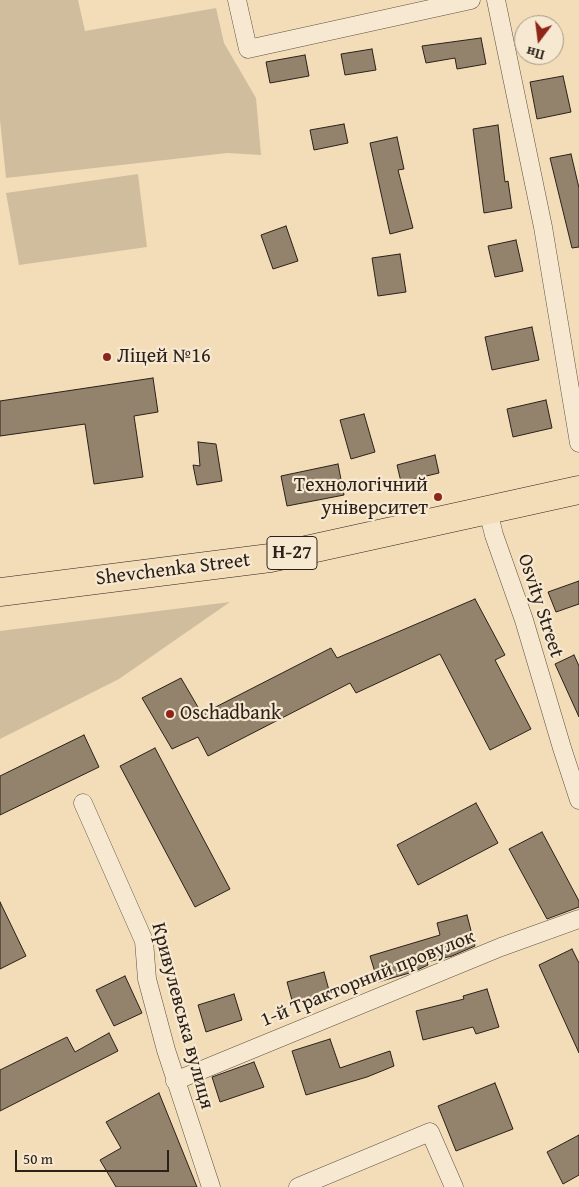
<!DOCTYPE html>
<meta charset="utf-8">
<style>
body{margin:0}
#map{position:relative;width:579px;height:1187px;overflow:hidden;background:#f2ddb8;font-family:"Gentium Book Plus",serif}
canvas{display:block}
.north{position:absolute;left:514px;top:15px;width:50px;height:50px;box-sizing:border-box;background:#f7e9d1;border:1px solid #a69987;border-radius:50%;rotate:195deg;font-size:14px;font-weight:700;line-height:20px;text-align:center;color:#2c2119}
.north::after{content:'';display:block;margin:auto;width:18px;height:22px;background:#8f2418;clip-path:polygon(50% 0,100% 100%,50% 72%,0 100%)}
.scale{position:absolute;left:15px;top:1150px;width:154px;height:22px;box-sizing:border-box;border:2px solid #2c2119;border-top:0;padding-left:6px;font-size:15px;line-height:18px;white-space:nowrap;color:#2c2119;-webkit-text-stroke:4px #f7e9d1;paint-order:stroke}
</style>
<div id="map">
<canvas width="579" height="1187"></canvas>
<div class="north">Пн</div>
<div class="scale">50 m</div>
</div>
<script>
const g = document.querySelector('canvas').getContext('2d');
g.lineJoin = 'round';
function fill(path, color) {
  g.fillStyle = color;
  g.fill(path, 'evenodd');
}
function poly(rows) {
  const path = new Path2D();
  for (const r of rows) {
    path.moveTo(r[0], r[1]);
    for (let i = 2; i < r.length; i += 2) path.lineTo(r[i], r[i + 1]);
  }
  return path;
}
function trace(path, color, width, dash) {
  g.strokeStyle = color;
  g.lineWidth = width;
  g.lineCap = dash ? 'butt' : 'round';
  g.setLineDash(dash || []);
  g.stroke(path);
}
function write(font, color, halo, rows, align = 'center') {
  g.font = font + ' "Gentium Book Plus",serif';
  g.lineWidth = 4.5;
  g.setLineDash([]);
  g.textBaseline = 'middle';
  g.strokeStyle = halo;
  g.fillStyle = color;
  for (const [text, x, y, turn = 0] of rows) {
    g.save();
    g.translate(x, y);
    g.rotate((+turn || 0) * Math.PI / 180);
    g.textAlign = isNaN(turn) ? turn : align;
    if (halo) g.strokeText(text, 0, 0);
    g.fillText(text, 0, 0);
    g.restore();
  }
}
const green = poly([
 [0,0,78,0,85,31,216,8,224,43,256,98,261,155,227,153,6,178,0,120],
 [138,174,147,247,19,265,6,193],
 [230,602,119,679,0,739,0,631]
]);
const building = poly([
 [481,38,486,64,457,69,455,58,426,63,422,46,481,38],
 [372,49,376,70,345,75,341,54,372,49],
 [305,55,309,76,270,83,266,62,305,55],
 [563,76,571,112,537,119,530,82,563,76],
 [344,124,348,143,314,150,310,130,344,124],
 [498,125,505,182,508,181,512,208,484,213,473,129,498,125],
 [397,137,404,169,398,170,413,228,390,234,370,143,397,137],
 [571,154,579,188,579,247,572,248,550,158,571,154],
 [286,226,298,261,273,269,261,235,286,226],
 [516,240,523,271,495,277,488,246,516,240],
 [400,254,406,292,378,296,372,258,400,254],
 [532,327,539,360,492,370,485,337,532,327],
 [153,378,158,412,134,416,143,477,94,484,85,424,0,436,0,401,153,378],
 [546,400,552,428,513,437,507,409,546,400],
 [364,414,375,452,351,459,340,420,364,414],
 [198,442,216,444,222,481,197,485,193,465,200,466,198,442],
 [435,455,439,473,401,482,397,465,435,455],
 [338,464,344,495,287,506,281,476,338,464],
 [579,581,579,604,556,612,548,592,579,581],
 [475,599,505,655,495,660,531,729,490,750,440,654,356,693,350,683,208,756,198,737,172,749,142,698,181,678,202,714,331,648,337,658,475,599],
 [574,655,579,666,579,717,555,664,574,655],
 [84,735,99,767,0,815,0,776,84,735],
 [155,748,230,889,195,907,120,766,155,748],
 [476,803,498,843,418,885,397,845,476,803],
 [542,832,579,901,579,907,547,919,509,849,542,832],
 [0,902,26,956,0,969,0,902],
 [467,915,475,946,452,956,427,962,428,965,413,972,378,982,370,956,440,935,437,923,467,915],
 [572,949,579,963,579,1053,539,965,572,949],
 [324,972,330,994,293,1004,287,982,324,972],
 [125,976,142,1013,114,1026,96,990,125,976],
 [487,989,499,1027,476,1034,473,1027,423,1040,416,1011,464,999,463,996,487,989],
 [234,994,242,1020,206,1032,198,1005,234,994],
 [109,1033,118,1051,0,1111,0,1070,67,1037,75,1052,109,1033],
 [330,1039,340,1068,390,1051,394,1066,367,1077,306,1095,292,1051,330,1039],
 [254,1062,264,1087,220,1102,212,1077,254,1062],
 [495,1083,513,1129,456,1151,438,1106,495,1083],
 [159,1093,197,1187,116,1187,100,1160,121,1148,106,1122,159,1093],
 [579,1135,579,1175,563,1184,547,1152,579,1135]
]);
const street = poly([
 [237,0,248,49,471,0],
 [496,0,543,227,579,443],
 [488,511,494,535,524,620,562,748,579,800],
 [83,803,144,941,147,979,166,1050,211,1187],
 [175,1081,501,947,579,919],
 [298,1187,430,1132,454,1187]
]);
const primary = poly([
 [0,592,270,558,579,490]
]);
const markers = [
 [107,357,5,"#8f2418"],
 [438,497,5,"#8f2418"],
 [170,714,5,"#8f2418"]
];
const shields = [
 [292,553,50]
];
const shieldNames = [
 ["Н-27",292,553]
];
const poiNames = [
 ["Ліцей №16",117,357],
 ["Технологічний",428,486,"right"],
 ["університет",428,509,"right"],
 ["Oschadbank",180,714]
];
const streetNames = [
 ["Shevchenka Street",173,570,-7],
 ["Osvity Street",540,606,72],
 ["1-й Тракторний провулок",368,979,-22],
 ["Кривулевська вулиця",182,1016,75]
];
fill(green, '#d0bd9d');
fill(building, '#93836c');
trace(building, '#2c2119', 1);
trace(street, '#5e5041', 19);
trace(primary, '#2c2119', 29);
trace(street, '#f7e9d1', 18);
trace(primary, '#f2ddb8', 28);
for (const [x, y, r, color] of markers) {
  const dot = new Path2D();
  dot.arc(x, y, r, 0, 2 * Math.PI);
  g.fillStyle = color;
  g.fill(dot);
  trace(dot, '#f7e9d1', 2);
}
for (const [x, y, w] of shields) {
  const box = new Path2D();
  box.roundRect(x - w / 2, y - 16.5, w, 33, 4);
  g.fillStyle = '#f7e9d1';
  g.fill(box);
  trace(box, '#2c2119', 1);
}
write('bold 19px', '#2c2119', null, shieldNames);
write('20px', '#2c2119', '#f7e9d1', poiNames, 'left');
write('20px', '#2c2119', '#f7e9d1', streetNames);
</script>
